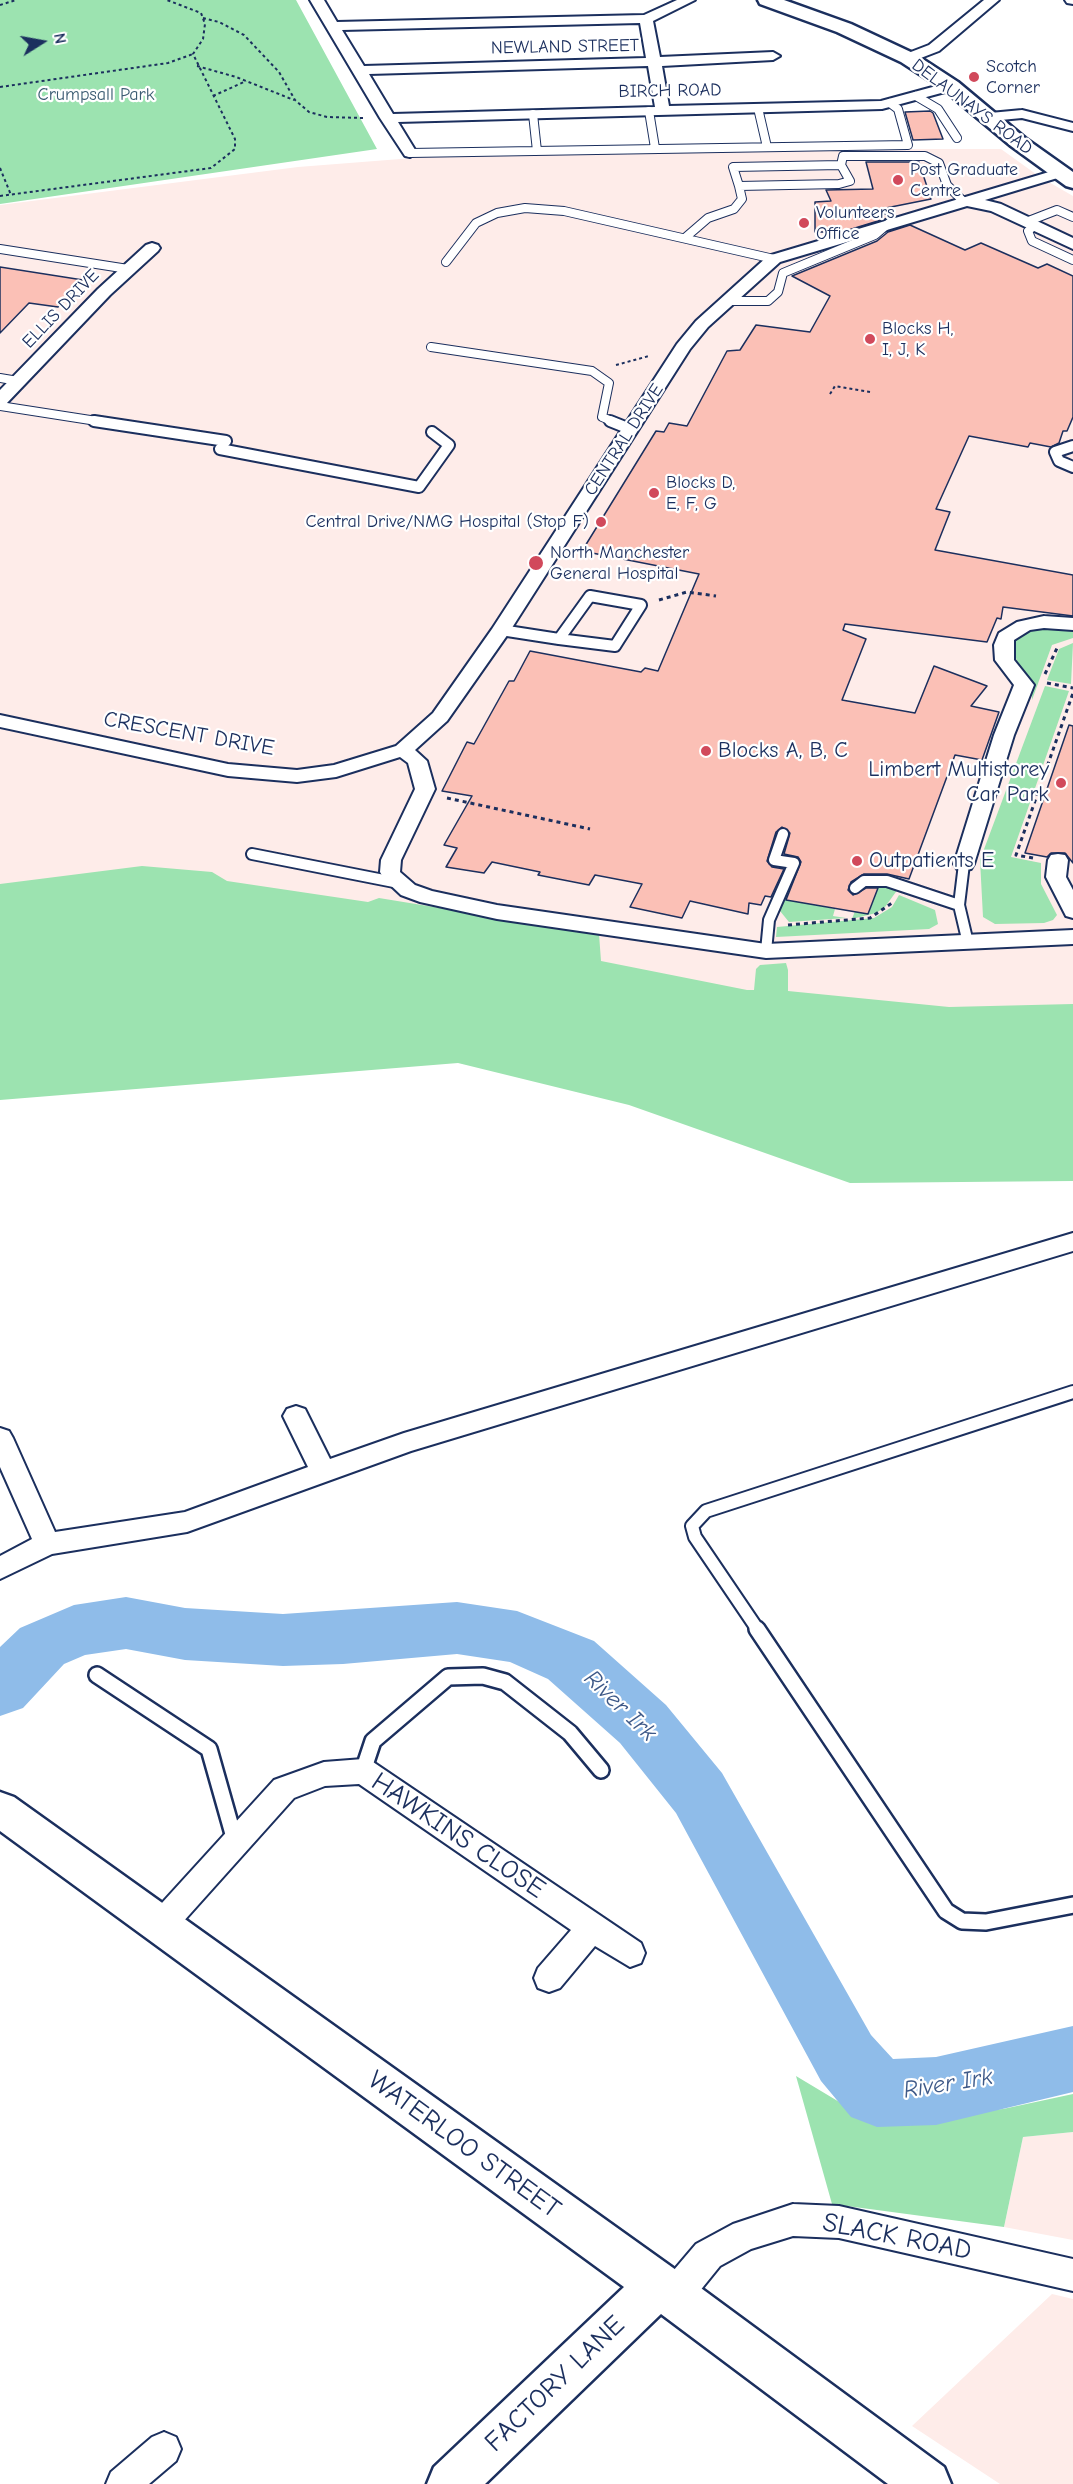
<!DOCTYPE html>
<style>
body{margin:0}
#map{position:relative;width:1073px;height:2484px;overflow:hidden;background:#fff;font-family:"Comic Neue",sans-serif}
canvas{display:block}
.north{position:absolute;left:12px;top:12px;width:60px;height:60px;-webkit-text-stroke:4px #fff;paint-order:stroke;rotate:79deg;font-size:16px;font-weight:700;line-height:24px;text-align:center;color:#1b2f5e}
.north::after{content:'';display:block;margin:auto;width:21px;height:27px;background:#1b2f5e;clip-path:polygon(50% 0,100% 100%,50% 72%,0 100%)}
</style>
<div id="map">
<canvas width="1073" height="2484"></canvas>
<div class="north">N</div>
</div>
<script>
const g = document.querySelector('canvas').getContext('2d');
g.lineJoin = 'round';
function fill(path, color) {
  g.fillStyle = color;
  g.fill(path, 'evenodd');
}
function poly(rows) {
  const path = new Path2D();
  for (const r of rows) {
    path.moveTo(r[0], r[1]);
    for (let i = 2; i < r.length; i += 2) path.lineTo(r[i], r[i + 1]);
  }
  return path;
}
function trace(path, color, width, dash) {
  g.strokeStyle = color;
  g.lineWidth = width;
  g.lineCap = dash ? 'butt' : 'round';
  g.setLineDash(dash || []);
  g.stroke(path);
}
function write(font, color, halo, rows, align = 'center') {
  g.font = font + ' "Comic Neue",sans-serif';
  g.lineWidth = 4.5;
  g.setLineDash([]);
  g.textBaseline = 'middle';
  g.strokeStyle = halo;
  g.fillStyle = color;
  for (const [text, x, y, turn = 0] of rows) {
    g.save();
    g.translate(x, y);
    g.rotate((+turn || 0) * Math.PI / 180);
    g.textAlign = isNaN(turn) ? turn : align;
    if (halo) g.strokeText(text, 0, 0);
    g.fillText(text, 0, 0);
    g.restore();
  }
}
const built = poly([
 [884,149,1001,149,1040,177,1073,196,1073,1036,0,921,0,205,298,167,426,157],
 [1073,2132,1073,2240,1004,2227,1023,2137],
 [1052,2294,1073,2299,1073,2484,1000,2484,912,2426]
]);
const green = poly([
 [0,0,296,0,377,149,0,204],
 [1038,627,1073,628,1073,638,1052,645,1032,700,1032,689,1018,664,1012,646,1016,638],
 [1073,643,1071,684,1047,680,1059,649],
 [1045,686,1069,691,1011,857,1041,863,1041,884,1057,915,1053,920,1044,923,995,924,983,917,980,860],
 [142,866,212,872,227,881,368,902,379,898,599,934,601,961,747,990,754,990,756,969,760,965,786,963,788,970,788,991,949,1007,1073,1004,1073,1181,850,1183,629,1105,458,1063,0,1100,0,884],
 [871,884,898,889,885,907,876,913,852,919,855,911,869,913,875,896,867,893],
 [785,894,812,899,810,904,835,909,833,916,846,918,789,922,780,911],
 [899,895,935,910,938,924,929,929,776,937,777,927,874,918,892,907],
 [796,2076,871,2121,1003,2109,1073,2094,1073,2132,1023,2137,1004,2227,832,2204]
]);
const river = poly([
 [126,1597,185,1608,283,1614,457,1602,517,1611,594,1641,666,1705,722,1773,871,2035,893,2059,936,2057,1073,2026,1073,2092,936,2125,877,2127,851,2117,821,2081,676,1813,620,1743,548,1679,510,1662,457,1654,343,1664,283,1666,185,1660,126,1649,85,1655,64,1664,23,1708,0,1716,0,1647,20,1628,74,1605,126,1597]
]);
const building = poly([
 [930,111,933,113,943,139,913,140,905,112,930,111],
 [866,162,919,162,931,199,876,210,891,217,842,232,815,232,815,202,831,201,826,190,873,189,866,162],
 [910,225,965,250,981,243,1038,268,1047,264,1073,276,1073,417,1067,431,1063,431,1059,443,1051,447,1030,443,1028,447,969,436,936,509,950,512,935,550,1073,575,1073,616,1003,607,1001,619,997,618,987,642,845,624,843,630,866,639,842,700,915,713,934,666,987,686,971,706,999,712,982,760,955,755,909,879,887,874,864,874,851,882,848,890,853,895,866,888,878,888,868,914,786,900,801,862,798,857,784,854,790,833,782,827,776,832,767,861,772,867,784,869,771,897,765,896,761,905,749,903,748,914,690,901,682,918,630,907,642,884,595,875,589,885,538,875,540,872,492,862,484,873,446,867,457,848,444,845,472,796,442,791,467,742,474,744,509,681,514,681,530,651,641,672,645,668,658,671,699,574,582,551,656,431,664,432,669,423,687,426,727,351,740,350,756,325,810,332,830,296,792,276,877,241,888,232,910,225],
 [0,267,83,280,58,307,29,303,0,333,0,267],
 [1069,725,1073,726,1073,863,1065,853,1051,853,1047,857,1025,853,1069,725]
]);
const pathFar1 = poly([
 [0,5,16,0],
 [203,18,219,22,244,35,279,72,295,100,309,112,327,117,363,118],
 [197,66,236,77,294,100],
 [0,87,168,63,193,54],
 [213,96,246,81],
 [0,168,11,195],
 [0,196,211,168,235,149,235,139,193,54,203,39,205,24,201,13,167,0],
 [616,365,649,356],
 [830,394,835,386,870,392]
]);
const path = poly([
 [659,600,687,592,716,596],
 [1045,674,1058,646],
 [1047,683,1073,688],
 [447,798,590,829],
 [1033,858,1016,855,1073,693],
 [788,925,870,918,892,903]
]);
const laneFar3 = poly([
 [916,96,938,109,957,138],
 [758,108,767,147],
 [649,111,655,148],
 [533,114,537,151],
 [410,153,908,145,898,109,890,103],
 [739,186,733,167,841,165],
 [1026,222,1057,210,1073,217],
 [1034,226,1028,231,1032,241,1073,260],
 [686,237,708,218,734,209,742,199,739,186,839,184,850,181,841,165,843,156,925,156,939,163,947,185,962,200],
 [0,249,128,269],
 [446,262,476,223,497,213,525,208,564,211,774,259],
 [728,301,768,301,778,292,783,273,875,235,889,223],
 [431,347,592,371,609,383,602,417,614,422],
 [0,378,18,381],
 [0,406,103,422]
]);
const laneFar2 = poly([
 [94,421,226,441],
 [610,421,630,429],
 [1073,446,1055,452,1059,461,1073,467],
 [220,449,419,487,449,445,432,432],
 [590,596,641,605,615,646,559,639,590,596],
 [501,630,559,639],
 [252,854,399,883],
 [964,864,959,905,968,943],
 [855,888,864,881,887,881,959,905],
 [766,951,769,920,794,863,774,860,783,834]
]);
const laneFar1 = poly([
 [758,1630,695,1537,692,1526,706,1511,1073,1392]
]);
const lane = poly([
 [757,1629,946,1911,962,1921,986,1922,1073,1905],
 [97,1675,209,1749,235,1841],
 [363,1771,373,1741,448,1677,483,1676,505,1682,570,1733,601,1770]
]);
const street = poly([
 [310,0,324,0,337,22,644,15,677,0,695,0,653,21,660,57,773,52,780,56,773,60,662,66,669,106,881,101,951,82,958,86,956,89,882,109,398,122,417,153,410,157,405,156,380,118,310,0],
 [640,23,646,58,364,66,342,30,640,23],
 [648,66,655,107,393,114,369,74,648,66],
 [984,0,999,0,939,51,913,61,903,61,903,55,929,45,984,0],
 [1065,0,1073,0,1073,4,1067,3,1065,0],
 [1022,110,1073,123,1073,131,1022,118,990,121,983,117,990,113,1022,110],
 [1059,169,1066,173,1064,176,985,200,1001,204,1073,238,1073,249,991,211,967,206,780,262,708,327,690,349,508,634,447,721,415,750,427,761,435,789,401,860,400,872,415,885,432,891,497,905,766,944,1073,930,1073,944,766,958,497,919,420,902,401,895,384,879,380,872,381,860,415,789,408,763,400,757,336,777,297,782,228,776,0,727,0,715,228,764,297,770,334,765,396,746,433,713,492,629,677,344,696,321,768,256,1059,169],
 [152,243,158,245,160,248,158,251,110,295,6,404,0,405,0,390,98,289,146,245,152,243],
 [1044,616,1073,618,1073,630,1044,628,1030,630,1014,640,1014,660,1034,685,1014,735,974,864,971,869,964,870,957,869,954,864,994,735,1014,685,995,660,994,645,999,633,1017,622,1044,616],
 [1058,854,1065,855,1068,860,1066,877,1073,890,1073,918,1066,916,1046,877,1048,860,1051,855,1058,854],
 [1073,1233,1073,1251,411,1451,187,1532,52,1554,0,1579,0,1556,32,1539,0,1467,0,1428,9,1431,13,1438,55,1532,185,1512,308,1467,283,1416,287,1409,296,1406,305,1409,330,1459,404,1433,1073,1233],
 [363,1759,373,1762,641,1943,645,1953,641,1963,630,1967,595,1946,560,1988,549,1992,538,1988,534,1978,538,1968,571,1930,359,1784,325,1786,294,1798,173,1933,162,1937,151,1933,147,1924,151,1915,274,1780,324,1762,363,1759],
 [793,2204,839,2206,1073,2259,1073,2291,839,2238,793,2236,751,2249,720,2266,686,2308,674,2312,662,2308,658,2296,662,2284,696,2244,733,2224,793,2204],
 [164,2432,176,2437,181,2449,176,2461,149,2484,106,2484,111,2472,152,2437,164,2432]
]);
const secondary = poly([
 [758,0,784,0,851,24,915,54,958,82,1025,138,1073,172,1073,188,1066,186,1011,146,944,90,901,62,837,32,760,4,758,0],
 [0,1792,14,1797,690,2280,944,2467,951,2484,888,2484,661,2314,485,2484,427,2484,434,2467,624,2287,0,1831,0,1792]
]);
const markers = [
 [974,77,6,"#d1495b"],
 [898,180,6,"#d1495b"],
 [804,223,6,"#d1495b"],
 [870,339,6,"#d1495b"],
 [654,493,6,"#d1495b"],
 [601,522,6,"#d1495b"],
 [536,563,8,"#d1495b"],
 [706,751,6,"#d1495b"],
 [1061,783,6,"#d1495b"],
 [857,861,6,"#d1495b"]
];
const farStreetnames = [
 ["NEWLAND STREET",565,47,-1],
 ["BIRCH ROAD",670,91,-1],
 ["DELAUNAYS ROAD",972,107,37],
 ["ELLIS DRIVE",61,309,-46],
 ["CENTRAL DRIVE",624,440,-57]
];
const farPoinames = [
 ["Scotch",986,67],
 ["Corner",986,88],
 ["Post Graduate",910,170],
 ["Centre",910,191],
 ["Volunteers",816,213],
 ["Office",816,234],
 ["Blocks H,",882,329],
 ["I, J, K",882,350],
 ["Blocks D,",666,483],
 ["E, F, G",666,504],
 ["Central Drive/NMG Hospital (Stop F)",589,522,"right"],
 ["North Manchester",550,553],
 ["General Hospital",550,574]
];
const farParknames = [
 ["Crumpsall Park",96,95]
];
const streetNames = [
 ["CRESCENT DRIVE",189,734,10]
];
const poiNames = [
 ["Blocks A, B, C",718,751],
 ["Limbert Multistorey",1049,770,"right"],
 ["Car Park",1049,795,"right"],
 ["Outpatients E",869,861]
];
const waterNames = [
 ["River Irk",620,1706,44],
 ["River Irk",948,2084,-9]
];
const nearStreetnames = [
 ["HAWKINS CLOSE",458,1836,34],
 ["WATERLOO STREET",464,2145,36],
 ["SLACK ROAD",897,2237,11],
 ["FACTORY LANE",555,2384,-44]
];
fill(built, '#feece9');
fill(green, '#9ce3b0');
fill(river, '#8fbce9');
fill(building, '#fbc0b6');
trace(building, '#1b2f5e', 1.5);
trace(laneFar3, '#1b2f5e', 10);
trace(laneFar2, '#1b2f5e', 14);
trace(laneFar1, '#1b2f5e', 16);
trace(lane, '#1b2f5e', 20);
trace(street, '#1b2f5e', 4);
trace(secondary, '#1b2f5e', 5);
trace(pathFar1, '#1b2f5e', 2, [3, 3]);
trace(path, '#1b2f5e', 3, [4, 4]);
trace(laneFar3, '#fff', 8);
trace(laneFar2, '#fff', 10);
trace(laneFar1, '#fff', 12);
trace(lane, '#fff', 15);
fill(street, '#fff');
fill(secondary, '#fff');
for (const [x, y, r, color] of markers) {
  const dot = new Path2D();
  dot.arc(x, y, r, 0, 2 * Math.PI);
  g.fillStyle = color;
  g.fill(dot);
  trace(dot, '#fff', 2);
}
write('18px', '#1b2f5e', '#fff', farStreetnames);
write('18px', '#1b2f5e', '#fff', farPoinames, 'left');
write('18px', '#3b5c72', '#fff', farParknames);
write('22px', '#1b2f5e', '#fff', streetNames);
write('22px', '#1b2f5e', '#fff', poiNames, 'left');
write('italic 24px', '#3e5988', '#fff', waterNames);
write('27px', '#1b2f5e', '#fff', nearStreetnames);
</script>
